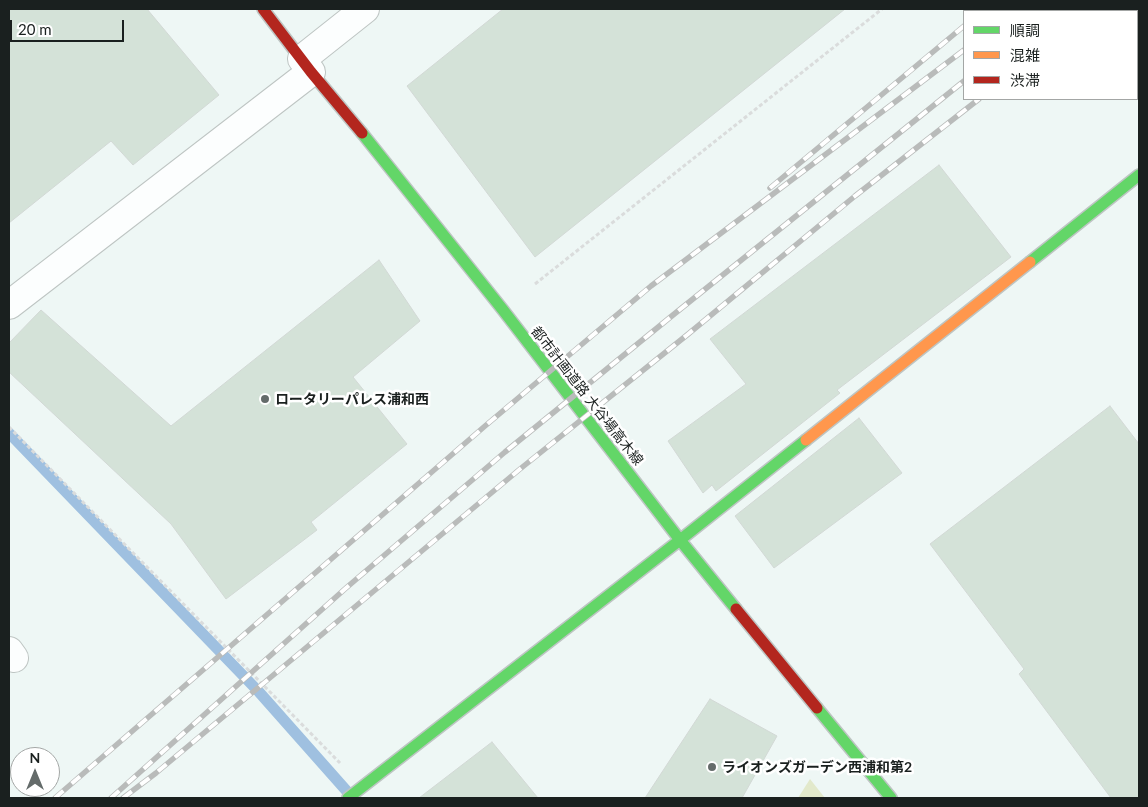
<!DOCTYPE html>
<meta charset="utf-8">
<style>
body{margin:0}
#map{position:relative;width:1148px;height:807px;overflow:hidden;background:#eef7f5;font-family:Lato,"Noto Sans JP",sans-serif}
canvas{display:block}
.frame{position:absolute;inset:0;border:10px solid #1a201f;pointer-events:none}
.legend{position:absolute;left:963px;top:10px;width:175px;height:90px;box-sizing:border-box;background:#fff;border:1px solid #a3a6a5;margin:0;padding:6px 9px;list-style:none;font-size:15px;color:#1a201f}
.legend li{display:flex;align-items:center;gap:10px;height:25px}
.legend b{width:25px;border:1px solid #a3a6a5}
.north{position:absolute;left:10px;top:747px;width:50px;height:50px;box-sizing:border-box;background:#fff;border:1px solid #a3a6a5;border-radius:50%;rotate:0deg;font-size:14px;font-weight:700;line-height:20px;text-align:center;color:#1a201f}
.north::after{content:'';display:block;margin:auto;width:18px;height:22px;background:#646b6a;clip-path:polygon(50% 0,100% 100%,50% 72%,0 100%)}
.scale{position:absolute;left:10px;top:20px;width:114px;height:22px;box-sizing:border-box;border:2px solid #1a201f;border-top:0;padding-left:6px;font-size:15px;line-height:18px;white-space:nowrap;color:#1a201f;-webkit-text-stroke:4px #fff;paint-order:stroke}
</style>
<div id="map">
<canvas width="1148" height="807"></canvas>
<div class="frame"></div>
<ul class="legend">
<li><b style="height:6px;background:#63d668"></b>順調</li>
<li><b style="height:6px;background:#ff974d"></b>混雑</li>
<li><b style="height:6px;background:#b3261e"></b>渋滞</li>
</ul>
<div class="north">N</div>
<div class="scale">20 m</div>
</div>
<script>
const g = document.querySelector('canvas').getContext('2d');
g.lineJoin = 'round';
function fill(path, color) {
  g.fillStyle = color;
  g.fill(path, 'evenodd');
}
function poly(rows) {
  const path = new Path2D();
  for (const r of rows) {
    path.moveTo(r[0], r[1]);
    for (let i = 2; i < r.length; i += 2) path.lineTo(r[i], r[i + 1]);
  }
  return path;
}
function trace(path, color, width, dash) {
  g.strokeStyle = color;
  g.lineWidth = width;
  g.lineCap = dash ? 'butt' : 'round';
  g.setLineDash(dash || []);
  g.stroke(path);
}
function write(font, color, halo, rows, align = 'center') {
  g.font = font + ' Lato,"Noto Sans JP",sans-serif';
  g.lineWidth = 5;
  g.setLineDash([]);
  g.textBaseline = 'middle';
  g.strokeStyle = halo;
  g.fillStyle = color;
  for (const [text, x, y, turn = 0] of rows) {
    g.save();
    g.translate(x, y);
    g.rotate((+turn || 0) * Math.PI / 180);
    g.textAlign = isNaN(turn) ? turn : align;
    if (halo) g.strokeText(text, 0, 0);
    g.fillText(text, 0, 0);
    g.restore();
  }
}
const green = poly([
 [810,779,825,798,798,798]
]);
const stream = poly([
 [9,433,259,692,352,797]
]);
const building = poly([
 [9,9,147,9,219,95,133,165,111,141,9,223,9,9],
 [503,9,845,9,535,257,407,86,503,9],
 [939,165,1011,257,837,390,840,393,716,491,712,485,703,493,668,441,746,384,710,339,939,165],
 [379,260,420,321,353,377,407,444,311,522,317,530,226,599,171,524,9,372,9,343,41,310,171,426,379,260],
 [1110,406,1139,444,1139,798,1111,798,1019,674,1024,669,930,544,1110,406],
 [859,418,902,473,774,568,735,516,859,418],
 [710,699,777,736,742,798,645,798,710,699],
 [492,742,538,798,419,798,492,742]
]);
const path = poly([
 [535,284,882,9],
 [9,427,340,763]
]);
const street = poly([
 [302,59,365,9],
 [9,305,311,72],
 [9,651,14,658]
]);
const fast = poly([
 [362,133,503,310,680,540,736,609],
 [1030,262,1139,175],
 [817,708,891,798],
 [348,798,680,540,806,440]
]);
const slow = poly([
 [806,440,1030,262]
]);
const jam = poly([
 [263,9,311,72,362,133],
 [736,609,817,708]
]);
const rail = poly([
 [982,11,985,9],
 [1015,11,1018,9],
 [1054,11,1058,9],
 [1093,11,1096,9],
 [770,188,964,26],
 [55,798,485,426,651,286,964,50],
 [111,798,346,588,505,452,673,315,964,81],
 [123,798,156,773,520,469,687,335,855,196,979,99]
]);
const markers = [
 [265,399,5,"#646b6a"],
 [712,767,5,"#646b6a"]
];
const streetNames = [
 ["都市計画道路 大谷場高木線",587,396,52]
];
const poiNames = [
 ["ロータリーパレス浦和西",275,399],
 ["ライオンズガーデン西浦和第2",722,767]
];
fill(green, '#e2e9cb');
trace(stream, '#9fc0e0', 11);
fill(building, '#d4e2d8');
trace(building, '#d2d8d5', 1);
trace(street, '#bec5c3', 30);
trace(fast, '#bec5c3', 14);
trace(slow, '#bec5c3', 14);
trace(jam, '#bec5c3', 14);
trace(path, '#dadcdc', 3, [4, 2.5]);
trace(street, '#fcfefe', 28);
trace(fast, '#63d668', 11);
trace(slow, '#ff974d', 11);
trace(jam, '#b3261e', 11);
trace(rail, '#b9bbba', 5.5);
trace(rail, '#fff', 4, [11]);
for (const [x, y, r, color] of markers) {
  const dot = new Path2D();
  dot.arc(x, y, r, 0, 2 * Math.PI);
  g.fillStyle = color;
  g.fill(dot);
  trace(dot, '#fff', 2);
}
write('14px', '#1a201f', '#fff', streetNames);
write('bold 14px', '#1a201f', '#fff', poiNames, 'left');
</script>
